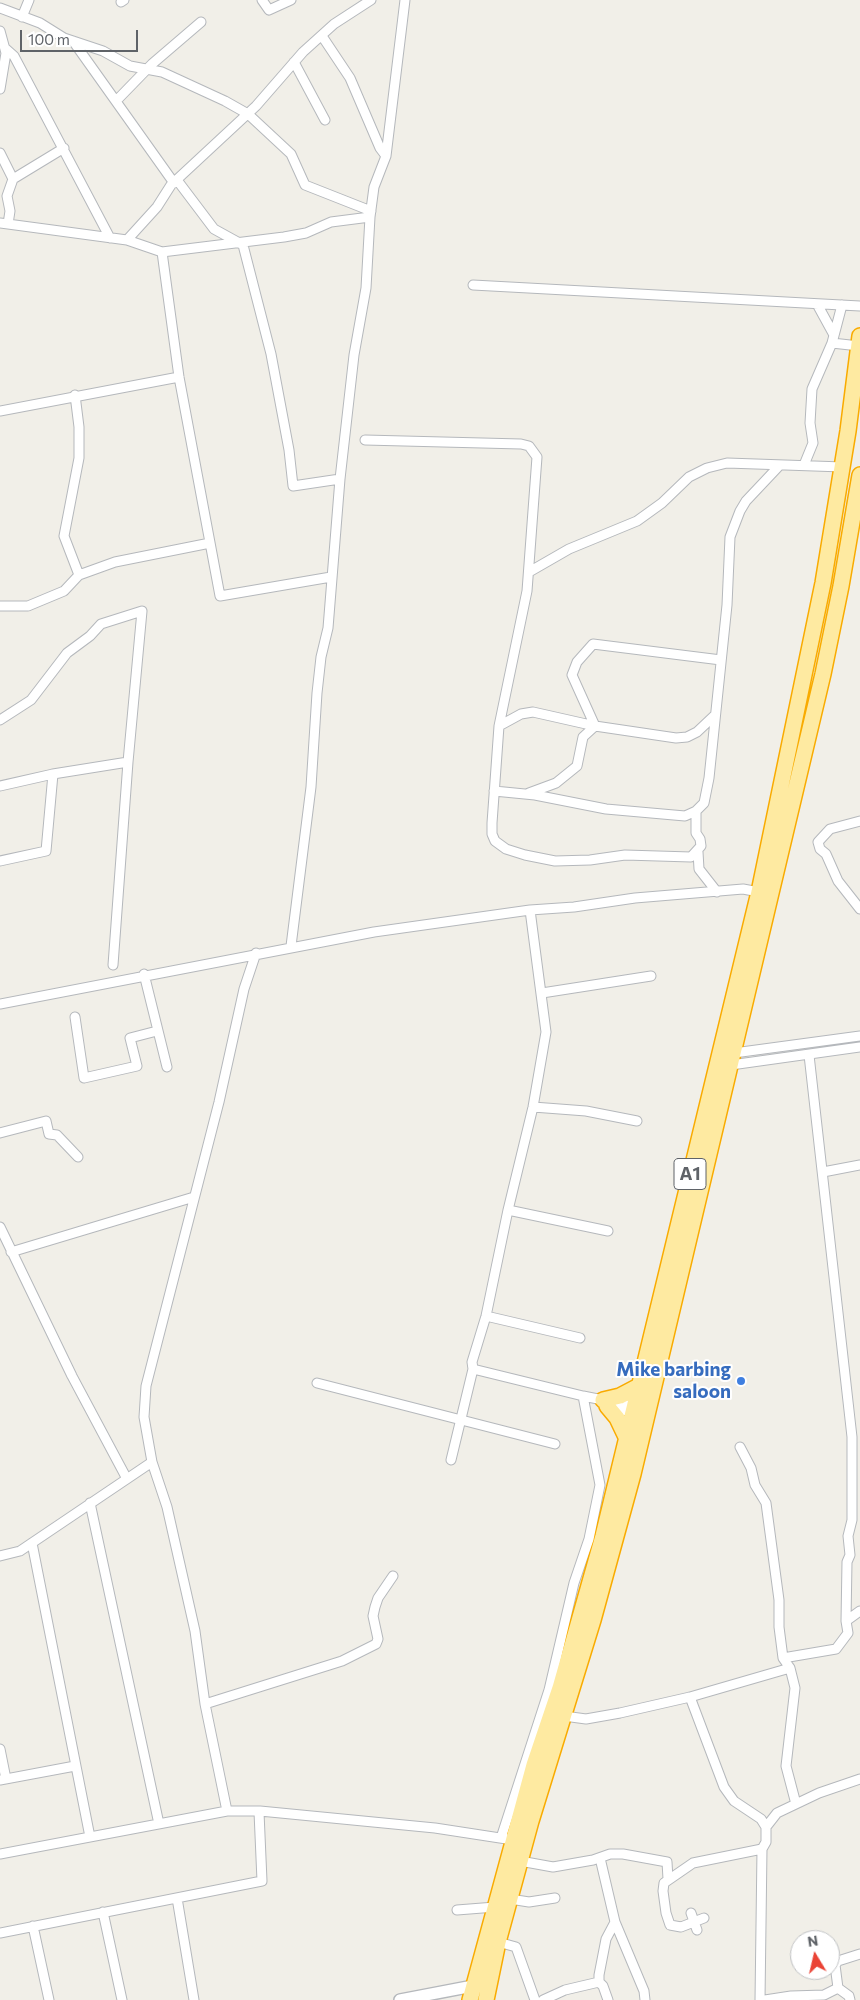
<!DOCTYPE html>
<style>
body{margin:0}
#map{position:relative;width:860px;height:2000px;overflow:hidden;background:#f1efe8;font-family:Commissioner,sans-serif}
canvas{display:block}
.north{position:absolute;left:790px;top:1930px;width:50px;height:50px;box-sizing:border-box;background:#fff;border:1px solid #bfc1c3;border-radius:50%;rotate:351deg;font-size:14px;font-weight:700;line-height:20px;text-align:center;color:#5f6368}
.north::after{content:'';display:block;margin:auto;width:18px;height:22px;background:#ea4335;clip-path:polygon(50% 0,100% 100%,50% 72%,0 100%)}
.scale{position:absolute;left:20px;top:30px;width:118px;height:22px;box-sizing:border-box;border:2px solid #5f6368;border-top:0;padding-left:6px;font-size:15px;line-height:18px;white-space:nowrap;color:#5f6368;-webkit-text-stroke:4px #fff;paint-order:stroke}
</style>
<div id="map">
<canvas width="860" height="2000"></canvas>
<div class="north">N</div>
<div class="scale">100 m</div>
</div>
<script>
const g = document.querySelector('canvas').getContext('2d');
g.lineJoin = 'round';
function poly(rows) {
  const path = new Path2D();
  for (const r of rows) {
    path.moveTo(r[0], r[1]);
    for (let i = 2; i < r.length; i += 2) path.lineTo(r[i], r[i + 1]);
  }
  return path;
}
function trace(path, color, width, dash) {
  g.strokeStyle = color;
  g.lineWidth = width;
  g.lineCap = dash ? 'butt' : 'round';
  g.setLineDash(dash || []);
  g.stroke(path);
}
function write(font, color, halo, rows, align = 'center') {
  g.font = font + ' Commissioner,sans-serif';
  g.lineWidth = 4;
  g.setLineDash([]);
  g.textBaseline = 'middle';
  g.strokeStyle = halo;
  g.fillStyle = color;
  for (const [text, x, y, turn = 0] of rows) {
    g.save();
    g.translate(x, y);
    g.rotate((+turn || 0) * Math.PI / 180);
    g.textAlign = isNaN(turn) ? turn : align;
    if (halo) g.strokeText(text, 0, 0);
    g.fillText(text, 0, 0);
    g.restore();
  }
}
const minor = poly([
 [262,0,269,10,291,0],
 [121,2,124,0],
 [0,8,40,23,64,38,103,51,130,66,162,72,225,101,248,114,291,154,305,185,371,211],
 [22,17,29,0],
 [0,31,6,53,0,89],
 [322,36,350,78,380,148,386,156],
 [73,41,174,183],
 [5,48,14,56,110,238],
 [294,62,325,120],
 [116,101,152,64,201,22],
 [0,153,13,179],
 [177,180,214,229,243,245,271,354,289,450,293,486,340,479,328,628,321,657,317,693,311,787,291,946],
 [0,223,127,240,162,252,284,237,306,233,331,222,370,217,374,187,386,156,405,0],
 [8,224,10,211,7,196,13,179,64,148],
 [127,240,157,207,171,185,256,106,303,52,334,24,371,0],
 [162,252,179,377,220,596,331,577],
 [473,285,860,306],
 [817,304,834,335],
 [832,343,842,305],
 [75,395,79,427,79,458,64,536,79,575],
 [0,411,179,377],
 [365,440,521,444,529,446,537,457,527,591,499,726,492,823,492,834,495,841,506,849,525,855,555,861,590,860,625,855,691,857,701,846,700,839,696,833,696,811],
 [804,465,813,443,810,423,812,389,832,343,859,346],
 [340,479,354,355,366,288,370,217],
 [529,572,569,549,637,521,662,503,689,477,707,468,727,463,843,467],
 [0,606,28,606,64,591,79,575,115,562,210,543],
 [0,720,31,700,67,653,90,636,101,624,142,611,128,762,53,774,46,851,0,861],
 [499,726,521,714,533,712,595,726,676,738,687,737,697,732,715,715],
 [595,726,572,675,577,662,593,644,721,660],
 [0,786,53,774],
 [494,791,535,795,606,809,685,816,696,811,704,803,709,778,727,605,730,537,740,511,746,501,779,466],
 [529,793,556,783,577,766,583,737,595,726],
 [860,821,830,829,818,842,820,849,826,854,838,881,860,909],
 [698,852,699,869,717,892],
 [113,965,128,762],
 [144,974,167,1067],
 [542,993,651,976],
 [0,1004,374,932,530,910,574,907,635,898,743,889,759,892],
 [75,1017,84,1078,137,1066,130,1038,157,1031],
 [734,1053,860,1036],
 [809,1055,852,1437,852,1520,848,1536,850,1555,847,1562,846,1621],
 [731,1065,860,1047],
 [533,1107,586,1111,637,1121],
 [0,1133,46,1121,49,1134,57,1135,78,1157],
 [823,1172,860,1165],
 [508,1210,608,1231],
 [0,1227,72,1376,127,1479],
 [11,1252,194,1197],
 [486,1316,580,1338],
 [473,1369,583,1396,638,1407],
 [317,1383,555,1444],
 [609,1407,637,1414],
 [740,1447,751,1468,755,1485,766,1503,779,1600,779,1627,783,1658],
 [451,1460,473,1369,472,1362,486,1316,508,1210,533,1107,546,1032,530,910],
 [152,1462,167,1507,195,1631,205,1704,227,1811],
 [90,1503,159,1824],
 [32,1543,90,1837],
 [0,1556,20,1551,152,1462,144,1417,146,1386,219,1102,244,989,256,953],
 [690,1697,724,1787,734,1801,761,1819,766,1827],
 [205,1704,342,1661,376,1644,378,1639,373,1616,375,1607,378,1598,393,1576],
 [564,1716,586,1719,620,1713,690,1697,790,1668],
 [0,1749,6,1779],
 [0,1780,75,1766],
 [796,1804,786,1766,795,1688,790,1668,783,1658,836,1649,848,1633,846,1621,860,1611],
 [501,1838,549,1690,574,1583,589,1539,600,1485,583,1396],
 [0,1854,227,1811,260,1811,435,1828,513,1840],
 [600,1858,615,1922,606,1939,599,1975,599,1982,603,1986,608,2000],
 [520,1861,553,1867,593,1860,610,1854,623,1854,667,1862,668,1879],
 [177,1898,194,2000],
 [510,1899,529,1902,555,1898],
 [457,1910,495,1907],
 [103,1912,122,2000],
 [691,1913,697,1930],
 [704,1918,681,1927,670,1925,666,1913,663,1891,664,1883,693,1863,762,1849],
 [615,1922,644,1991,645,2000],
 [33,1926,49,2000],
 [0,1933,262,1881,259,1812],
 [498,1942,516,1947,535,2000],
 [543,2000,565,1990,599,1982],
 [760,2000,762,1849,766,1842,766,1827,777,1813,819,1793,860,1779],
 [765,2000,791,1996,824,1995,838,1988],
 [850,2000,849,1996,838,1988,835,1965,838,1961,860,1954]
]);
const tertiary = poly([
 [400,2000,473,1986]
]);
const trunk = poly([
 [603,1400,620,1396,639,1386],
 [607,1406,617,1418,627,1439],
 [470,2000,534,1765,560,1688,603,1536,759,892,823,583,848,431,860,336],
 [486,2000,498,1942,531,1821,593,1620,633,1474,823,674,841,586,860,475]
]);
const markers = [
 [741,1381,5,"#3f7fe0"]
];
const shields = [
 [690,1174,32]
];
const shieldNames = [
 ["A1",690,1174]
];
const shopNames = [
 ["Mike barbing",731,1370],
 ["saloon",731,1392]
];
trace(minor, '#b5b8bc', 11);
trace(tertiary, '#b5b8bc', 14);
trace(trunk, '#f9ab00', 18);
trace(minor, '#fff', 9);
trace(tertiary, '#fff', 11);
trace(trunk, '#feeaa1', 15);
for (const [x, y, r, color] of markers) {
  const dot = new Path2D();
  dot.arc(x, y, r, 0, 2 * Math.PI);
  g.fillStyle = color;
  g.fill(dot);
  trace(dot, '#fff', 2);
}
for (const [x, y, w] of shields) {
  const box = new Path2D();
  box.roundRect(x - w / 2, y - 15.5, w, 31, 4);
  g.fillStyle = '#fff';
  g.fill(box);
  trace(box, '#5f6368', 1);
}
write('bold 18px', '#5f6368', null, shieldNames);
write('bold 19px', '#366cbe', '#fff', shopNames, 'right');
</script>
